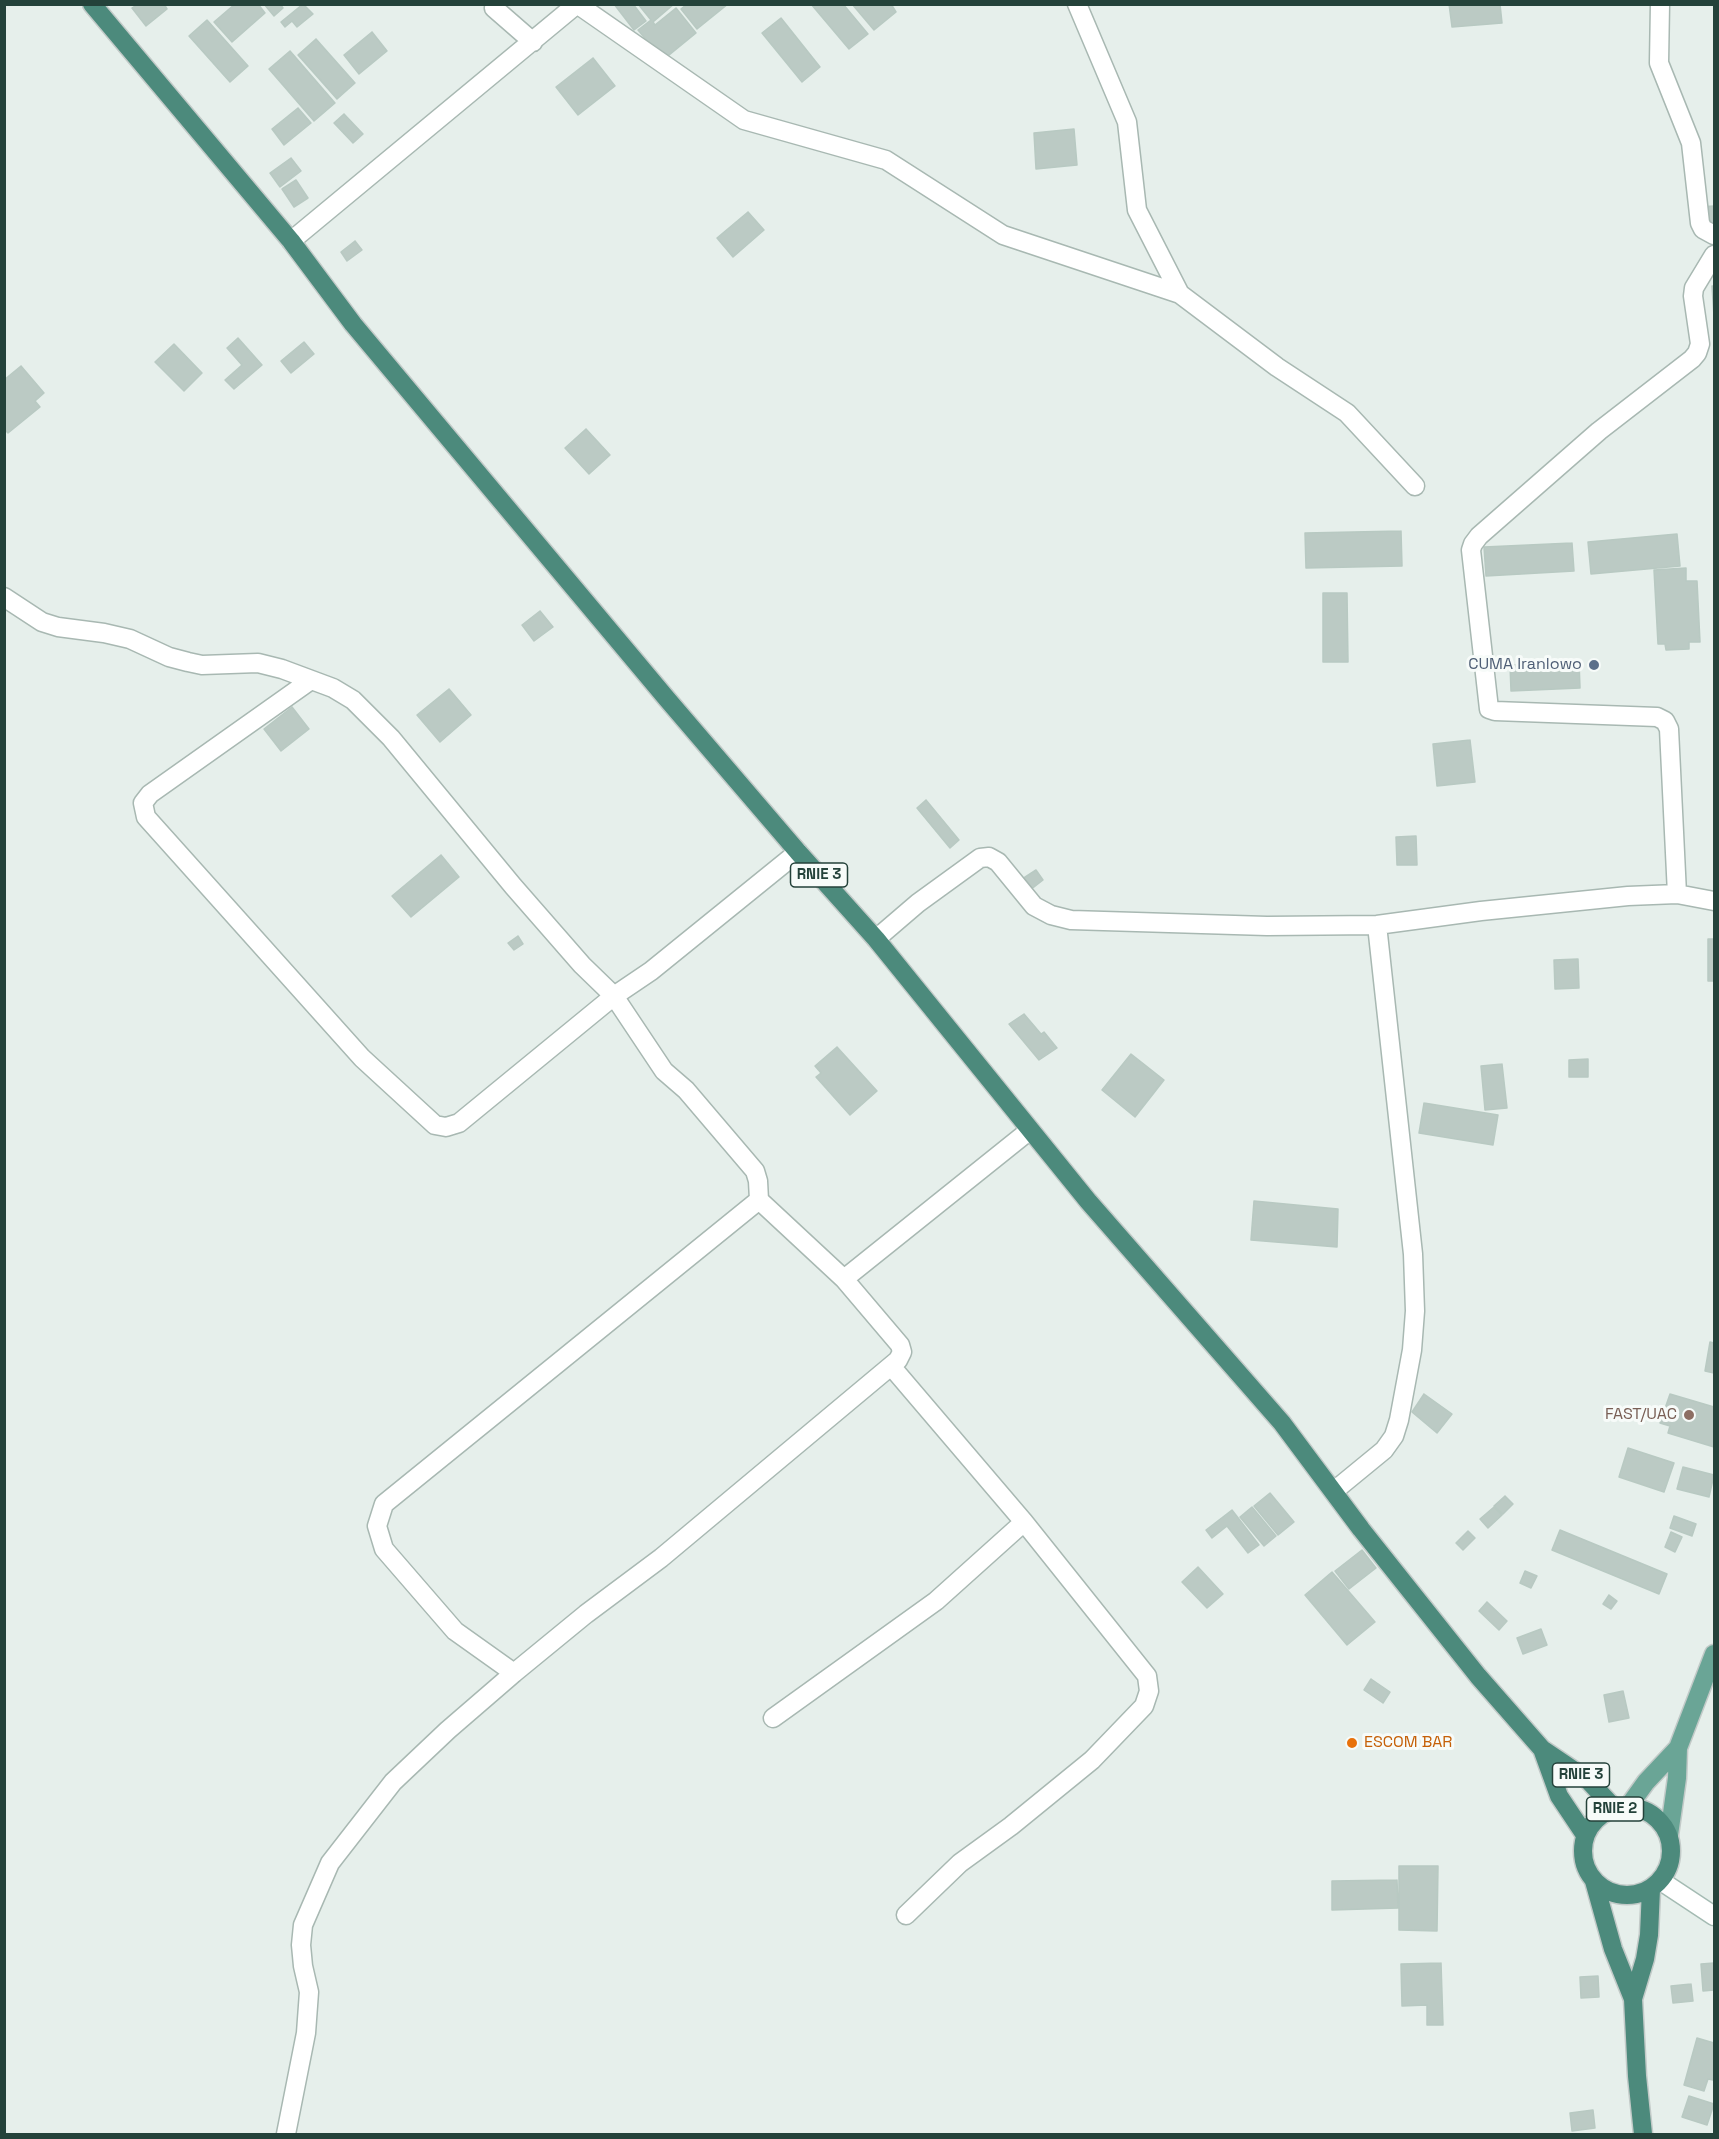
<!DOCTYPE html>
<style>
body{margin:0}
#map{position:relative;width:1719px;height:2139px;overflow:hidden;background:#e6efeb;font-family:"Space Grotesk",sans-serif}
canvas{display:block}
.frame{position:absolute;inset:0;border:6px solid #24423a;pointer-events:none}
</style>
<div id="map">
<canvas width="1719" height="2139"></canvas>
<div class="frame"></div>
</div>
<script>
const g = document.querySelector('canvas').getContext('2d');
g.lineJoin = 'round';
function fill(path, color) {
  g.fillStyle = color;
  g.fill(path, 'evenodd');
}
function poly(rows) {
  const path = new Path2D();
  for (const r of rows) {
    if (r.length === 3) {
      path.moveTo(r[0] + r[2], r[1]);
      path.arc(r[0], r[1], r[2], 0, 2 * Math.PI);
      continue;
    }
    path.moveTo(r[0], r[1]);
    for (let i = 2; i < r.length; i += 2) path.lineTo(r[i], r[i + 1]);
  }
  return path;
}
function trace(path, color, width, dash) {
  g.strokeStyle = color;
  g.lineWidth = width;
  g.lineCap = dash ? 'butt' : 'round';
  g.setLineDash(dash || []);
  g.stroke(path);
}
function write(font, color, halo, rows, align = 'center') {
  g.font = font + ' "Space Grotesk",sans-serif';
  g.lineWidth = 6;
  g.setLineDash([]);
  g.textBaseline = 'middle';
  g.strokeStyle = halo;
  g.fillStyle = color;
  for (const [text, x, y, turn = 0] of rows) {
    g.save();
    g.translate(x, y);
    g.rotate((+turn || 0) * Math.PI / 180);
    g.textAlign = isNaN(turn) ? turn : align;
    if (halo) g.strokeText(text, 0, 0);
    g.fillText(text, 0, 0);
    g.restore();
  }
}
const building = poly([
 [138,4,164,4,167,9,146,26,132,8,138,4],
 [235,4,258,4,265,13,232,42,214,22,235,4],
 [264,4,280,4,283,8,274,16,264,4],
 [303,4,313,14,297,27,292,21,285,27,281,22,303,4],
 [614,4,633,4,646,21,634,30,614,4],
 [638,4,674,4,653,22,655,25,676,8,696,33,663,60,638,30,651,20,638,4],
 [687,4,728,4,697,29,681,9,687,4],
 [811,4,843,4,868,34,849,49,811,4],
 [852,4,891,4,896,12,874,30,852,4],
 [1449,4,1500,4,1502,23,1452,27,1449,4],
 [781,18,820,67,802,82,762,33,781,18],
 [207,20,248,66,230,82,189,36,207,20],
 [372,32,387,51,359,74,344,55,372,32],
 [316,39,355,83,337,99,298,55,316,39],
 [290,51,335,103,314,121,269,69,290,51],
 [593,58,615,86,578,115,556,87,593,58],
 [298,108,311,123,284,145,272,129,298,108],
 [344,114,363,134,353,143,334,123,344,114],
 [1074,129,1077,165,1036,169,1034,133,1074,129],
 [291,158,301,171,280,187,270,173,291,158],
 [296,180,308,198,294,207,282,189,296,180],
 [1714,206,1714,231,1698,207,1714,206],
 [748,212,764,230,733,257,717,238,748,212],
 [355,241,362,250,347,261,341,252,355,241],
 [1712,286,1714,286,1714,316,1712,286],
 [238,338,262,365,234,389,225,380,242,365,227,348,238,338],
 [304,342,314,354,291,373,281,361,304,342],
 [174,344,202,373,184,391,155,362,174,344],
 [21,366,44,393,35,401,40,407,8,433,4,429,4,380,21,366],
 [586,429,610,455,589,474,565,448,586,429],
 [1401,531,1402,566,1306,568,1305,533,1401,531],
 [1677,534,1680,566,1591,574,1588,542,1677,534],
 [1572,543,1574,571,1486,576,1484,547,1572,543],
 [1686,568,1686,581,1697,581,1700,642,1689,642,1689,649,1666,650,1665,644,1658,644,1654,570,1686,568],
 [1323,593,1347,593,1348,662,1323,662,1323,593],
 [540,611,553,627,534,641,522,625,540,611],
 [1579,661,1580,688,1511,691,1510,665,1579,661],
 [449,689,471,715,440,742,417,715,449,689],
 [292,707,309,729,281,751,264,729,292,707],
 [1470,740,1475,782,1437,786,1433,744,1470,740],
 [926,800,959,840,950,848,917,808,926,800],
 [1416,836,1417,865,1397,865,1396,837,1416,836],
 [441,855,459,877,411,917,392,896,441,855],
 [1036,870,1043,880,1025,894,1016,883,1036,870],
 [518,936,523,944,514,950,508,943,518,936],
 [1708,939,1714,939,1714,981,1708,981,1708,939],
 [1578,959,1579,988,1555,989,1554,960,1578,959],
 [1024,1014,1041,1034,1044,1032,1057,1048,1039,1060,1009,1024,1024,1014],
 [837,1047,877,1091,850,1115,816,1077,821,1073,815,1066,837,1047],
 [1131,1054,1164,1080,1135,1117,1102,1090,1131,1054],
 [1588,1059,1588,1077,1569,1077,1569,1060,1588,1059],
 [1502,1064,1507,1108,1485,1110,1481,1066,1502,1064],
 [1424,1103,1498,1115,1493,1145,1419,1133,1424,1103],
 [1254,1201,1338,1209,1337,1247,1251,1240,1254,1201],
 [1710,1342,1714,1343,1714,1373,1705,1371,1710,1342],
 [1424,1394,1452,1414,1437,1433,1412,1412,1424,1394],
 [1670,1394,1714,1407,1714,1447,1668,1433,1670,1426,1660,1423,1670,1394],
 [1628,1448,1674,1463,1664,1492,1619,1477,1628,1448],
 [1683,1467,1714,1475,1709,1497,1677,1489,1683,1467],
 [1270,1493,1294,1522,1278,1535,1254,1506,1270,1493],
 [1505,1496,1513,1504,1503,1514,1494,1506,1505,1496],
 [1252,1507,1276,1536,1264,1546,1240,1517,1252,1507],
 [1494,1507,1502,1515,1488,1528,1480,1519,1494,1507],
 [1232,1510,1259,1545,1248,1553,1227,1526,1212,1538,1206,1530,1232,1510],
 [1674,1516,1696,1524,1692,1536,1670,1528,1674,1516],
 [1560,1530,1667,1574,1659,1594,1552,1550,1560,1530],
 [1468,1531,1475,1538,1463,1550,1456,1543,1468,1531],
 [1671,1532,1682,1537,1675,1552,1665,1547,1671,1532],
 [1362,1550,1376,1568,1349,1589,1335,1571,1362,1550],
 [1198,1567,1223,1594,1207,1608,1182,1582,1198,1567],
 [1525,1571,1537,1576,1531,1588,1520,1583,1525,1571],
 [1332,1572,1375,1622,1347,1645,1305,1595,1332,1572],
 [1609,1595,1617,1601,1611,1609,1603,1604,1609,1595],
 [1487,1602,1507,1621,1499,1630,1479,1611,1487,1602],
 [1541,1629,1547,1645,1523,1654,1517,1638,1541,1629],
 [1371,1679,1390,1692,1383,1703,1364,1690,1371,1679],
 [1623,1691,1629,1718,1609,1722,1604,1695,1623,1691],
 [1399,1866,1438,1866,1437,1931,1399,1930,1399,1866],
 [1397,1880,1398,1908,1332,1910,1332,1881,1397,1880],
 [1441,1963,1443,2025,1427,2025,1427,2005,1402,2006,1401,1964,1441,1963],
 [1714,1963,1714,1990,1703,1991,1701,1964,1714,1963],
 [1598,1976,1599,1997,1581,1998,1580,1977,1598,1976],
 [1691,1984,1693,2001,1673,2003,1671,1986,1691,1984],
 [1697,2038,1714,2043,1714,2074,1713,2080,1708,2079,1704,2091,1684,2085,1697,2038],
 [1689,2096,1714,2104,1707,2125,1682,2117,1689,2096],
 [1593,2110,1595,2128,1572,2131,1570,2113,1593,2110]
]);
const minor = poly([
 [495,4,494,8,533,42],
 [1077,4,1127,122,1137,210,1180,294],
 [1660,4,1659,63,1691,143,1700,223,1703,229,1714,235],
 [291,241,577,4,744,120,886,160,1003,235,1180,294,1277,367,1347,413,1415,486],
 [4,597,42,622,58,627,104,633,130,639,169,657,188,662,202,665,258,663,282,669,333,688,353,700,391,738,513,886,582,965,614,996,664,1071,686,1090,755,1171,758,1181,759,1200,844,1279],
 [311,680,150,794,143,803,146,817,362,1058,435,1125,446,1127,459,1123,614,996,651,971,798,852],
 [1677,894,1669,729,1665,721,1657,717,1495,711,1489,709,1471,550,1473,544,1479,536,1599,431,1692,359,1697,353,1700,344,1693,296,1694,288,1714,255],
 [876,939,918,903,980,858,989,857,998,862,1034,906,1051,915,1071,920,1267,926,1377,925,1481,911,1628,896,1677,894,1714,901],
 [891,1366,1024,1522,1147,1676,1149,1691,1144,1706,1092,1760,1011,1826,960,1863,906,1915],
 [1334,1491,1384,1450,1394,1436,1399,1420,1412,1350,1415,1311,1413,1254,1377,925],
 [514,1673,455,1631,384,1549,377,1526,384,1504,759,1200],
 [773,1718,936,1601,1024,1522],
 [286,2134,306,2033,309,1992,303,1966,301,1945,303,1925,330,1863,393,1782,448,1730,514,1673,586,1614,661,1558,898,1360,902,1352,900,1345,844,1279,1030,1130]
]);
const secondary = poly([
 [1661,1881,1714,1916]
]);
const primary = poly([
 [1628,1807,1646,1782,1678,1748,1714,1654],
 [1669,1835,1677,1778,1678,1748]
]);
const trunk = poly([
 [92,4,291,241,353,324,667,699,798,852,876,939,1088,1201,1282,1423,1361,1529,1478,1676,1542,1749,1588,1780,1615,1809],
 [1542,1749,1559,1796,1585,1835],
 [1627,1851,44],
 [1594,1881,1613,1949,1633,1999],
 [1643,2134,1637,2076,1633,1999,1645,1959,1649,1935,1651,1889]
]);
const markers = [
 [1594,665,6,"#5c6f8a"],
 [1689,1415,6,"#8d6e63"],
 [1352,1743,6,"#e8710a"]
];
const shields = [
 [819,875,57],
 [1581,1775,57],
 [1615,1809,57]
];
const shieldNames = [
 ["RNIE 3",819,875],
 ["RNIE 3",1581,1775],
 ["RNIE 2",1615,1809]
];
const serviceNames = [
 ["CUMA Iranlowo",1582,665]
];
const educationNames = [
 ["FAST/UAC",1677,1415]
];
const foodNames = [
 ["ESCOM BAR",1364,1743]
];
fill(building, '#bbcac4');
trace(building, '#b8c9c2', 1.5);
trace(minor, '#a8b8b2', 21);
trace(secondary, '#a4bbb3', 21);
trace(primary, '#c2cac8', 21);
trace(trunk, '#c2cac8', 21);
trace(minor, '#fff', 18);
trace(secondary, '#fff', 18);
trace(primary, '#6aa596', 18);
trace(trunk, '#4c8a7c', 18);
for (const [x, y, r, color] of markers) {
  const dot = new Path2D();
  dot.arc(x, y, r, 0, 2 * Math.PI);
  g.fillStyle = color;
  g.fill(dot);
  trace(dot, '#f7fbf9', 2);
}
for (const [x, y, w] of shields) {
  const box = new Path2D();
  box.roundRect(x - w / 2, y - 12, w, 24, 4.5);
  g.fillStyle = '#f7fbf9';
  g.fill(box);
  trace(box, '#24423a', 1.5);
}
write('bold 15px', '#24423a', null, shieldNames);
write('16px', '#4e5e75', '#f7fbf9', serviceNames, 'right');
write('16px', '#785e54', '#f7fbf9', educationNames, 'right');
write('16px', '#c56008', '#f7fbf9', foodNames, 'left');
</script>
